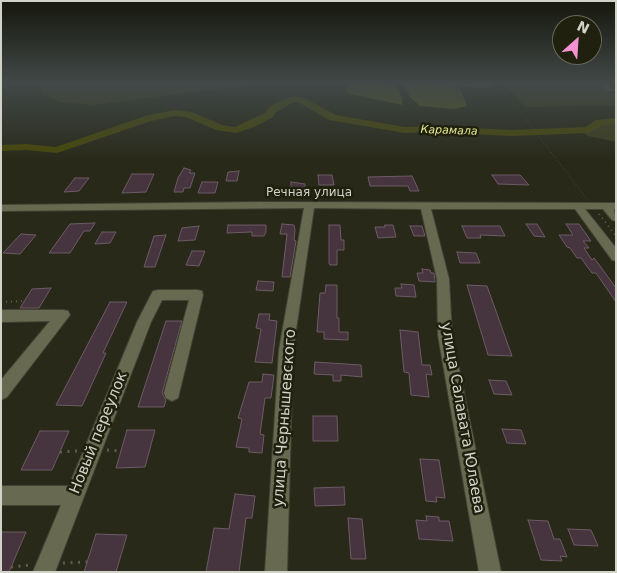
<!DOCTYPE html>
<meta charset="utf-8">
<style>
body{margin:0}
#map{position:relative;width:617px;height:573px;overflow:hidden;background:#282918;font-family:"DejaVu Sans",sans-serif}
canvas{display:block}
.frame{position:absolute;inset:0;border:2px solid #d2d3c8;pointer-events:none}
.north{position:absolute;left:552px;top:15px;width:50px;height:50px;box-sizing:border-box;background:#1f200e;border:1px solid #676858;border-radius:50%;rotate:26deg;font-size:14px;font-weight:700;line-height:20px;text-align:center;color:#d2d3c8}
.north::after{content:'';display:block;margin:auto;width:18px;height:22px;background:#f491d3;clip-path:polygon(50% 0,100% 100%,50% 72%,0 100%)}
</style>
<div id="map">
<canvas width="617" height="573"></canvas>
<div class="frame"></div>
<div class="north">N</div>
</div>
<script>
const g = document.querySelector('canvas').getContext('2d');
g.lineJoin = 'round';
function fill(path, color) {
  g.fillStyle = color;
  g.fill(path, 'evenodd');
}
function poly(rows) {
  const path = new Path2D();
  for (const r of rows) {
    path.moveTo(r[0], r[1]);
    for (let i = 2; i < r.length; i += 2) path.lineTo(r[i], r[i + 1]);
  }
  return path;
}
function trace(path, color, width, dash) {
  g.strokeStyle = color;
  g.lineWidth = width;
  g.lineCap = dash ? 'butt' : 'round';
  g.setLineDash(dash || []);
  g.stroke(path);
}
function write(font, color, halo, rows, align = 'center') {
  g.font = font + ' "DejaVu Sans",sans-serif';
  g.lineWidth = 5;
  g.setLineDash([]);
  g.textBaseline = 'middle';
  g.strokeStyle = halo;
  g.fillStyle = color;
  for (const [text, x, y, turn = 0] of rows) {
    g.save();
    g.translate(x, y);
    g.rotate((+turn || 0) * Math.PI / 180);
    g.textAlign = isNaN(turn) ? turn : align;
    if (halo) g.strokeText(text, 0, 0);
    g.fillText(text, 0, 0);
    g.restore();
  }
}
const green = poly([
 [41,83,260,83,93,105,60,102,42,93],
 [504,83,597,83,616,96,616,105,525,107],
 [616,119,616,142,588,136,580,130,598,120]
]);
const forest = poly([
 [350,83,397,85,402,99,402,105,350,94,346,90],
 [403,83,435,83,454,86,460,88,467,106,454,109,420,106,410,97]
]);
const river = poly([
 [293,96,304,98,336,115,405,127,430,126,512,130,586,127,596,120,616,118,616,124,603,125,589,133,512,136,430,132,405,133,329,120,298,102,294,102,276,112,273,117,254,127,236,133,216,130,186,117,174,116,151,121,57,153,26,150,1,151,1,145,26,144,56,147,145,116,174,110,192,112,222,125,235,127,265,113,269,108,278,102,293,96]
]);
const building = poly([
 [184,168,191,170,189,173,195,173,190,188,184,188,183,192,174,192,178,178,184,168],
 [239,171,237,181,226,181,228,172,239,171],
 [132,174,154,174,146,192,122,193,132,174],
 [318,175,332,175,334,185,319,185,318,175],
 [492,175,520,175,529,185,498,184,492,175],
 [412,176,419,191,410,191,408,186,370,186,368,177,412,176],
 [75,178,89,178,79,191,64,192,75,178],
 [202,182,218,182,215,193,198,193,202,182],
 [291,182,305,184,305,192,291,192,291,182],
 [95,223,90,231,84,231,70,253,49,253,70,224,95,223],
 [282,224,294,225,295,230,294,240,296,241,290,277,282,277,287,234,280,234,282,224],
 [526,224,537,224,545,237,534,236,526,224],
 [566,224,579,224,591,241,583,241,589,248,584,248,592,260,594,258,600,266,616,288,616,302,596,273,592,273,581,258,577,258,570,248,567,247,559,235,573,235,566,224],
 [228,225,266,225,266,232,264,236,252,236,252,232,227,233,228,225],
 [329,225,340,225,341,240,344,240,344,250,337,250,337,265,330,265,329,263,329,225],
 [385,225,393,225,396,237,378,238,375,227,385,227,385,225],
 [199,226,195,240,178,241,182,228,199,226],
 [410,226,422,226,425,236,414,236,410,226],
 [462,226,500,226,505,236,480,235,481,238,467,238,462,226],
 [102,232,116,232,110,243,95,244,102,232],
 [21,234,36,235,20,254,3,253,21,234],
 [166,235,155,267,144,267,154,236,166,235],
 [192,251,205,251,199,266,186,265,192,251],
 [457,252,476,253,480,263,460,263,457,252],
 [422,269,430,270,431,273,434,273,435,282,419,281,417,273,423,273,422,269],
 [258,281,274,282,273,291,256,290,258,281],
 [401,284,414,285,416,297,396,296,395,288,402,288,401,284],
 [326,285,337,285,337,318,339,318,339,332,348,332,348,340,324,339,324,332,317,332,320,293,325,293,326,285],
 [467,285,487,286,512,356,488,355,467,285],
 [51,288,39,308,20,308,32,289,51,288],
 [110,302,127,302,103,353,106,353,82,406,56,405,110,302],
 [259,314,270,314,269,320,277,321,272,363,255,362,261,329,256,328,259,314],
 [166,321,182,321,162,393,166,400,164,407,138,407,166,321],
 [400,330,418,332,422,365,430,365,432,375,426,374,429,397,411,395,409,373,404,372,400,330],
 [315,362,361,365,362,377,341,375,341,381,333,381,333,375,314,374,315,362],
 [263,374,274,375,271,398,265,398,260,434,264,435,262,453,249,452,249,448,236,447,242,419,238,418,249,382,262,382,263,374],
 [489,380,506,381,512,395,494,394,489,380],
 [313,416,337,416,338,441,313,441,313,416],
 [502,429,521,430,526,444,507,443,502,429],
 [127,430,155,430,145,467,116,468,127,430],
 [40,431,69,431,52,470,21,470,40,431],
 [420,459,439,460,445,498,436,497,437,502,426,501,420,459],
 [344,487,345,505,315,506,314,488,344,487],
 [235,494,255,496,252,518,246,518,239,572,206,572,214,528,229,529,235,494],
 [426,516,439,517,439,521,449,521,453,541,419,539,416,520,427,521,426,516],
 [348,518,362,519,366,559,351,559,348,518],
 [528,520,548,521,554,539,560,539,567,557,560,556,562,561,541,560,528,520],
 [568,529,591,530,598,546,574,545,568,529],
 [1,532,26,532,9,572,1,572,1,532],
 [96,534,127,535,116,572,84,572,96,534]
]);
const pathFar2 = poly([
 [498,83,587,199]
]);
const pathFar1 = poly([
 [599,214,616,236],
 [1,302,24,301]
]);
const path = poly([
 [107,450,121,451],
 [60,452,77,451],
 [63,563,87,562],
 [11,567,31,565]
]);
const minor = poly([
 [437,83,489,83,491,85,488,87,440,85,437,83],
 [599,83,605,83,614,90,609,91,599,83],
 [262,202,616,203,616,209,614,209,616,221,612,220,603,209,585,209,616,248,616,261,612,260,575,209,431,209,449,279,452,335,501,572,479,572,438,335,437,279,421,209,314,208,293,350,287,572,265,572,279,350,304,208,1,211,1,205,262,202],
 [158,290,197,290,202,291,203,295,178,398,172,401,166,398,164,393,189,300,162,300,151,322,55,572,33,572,61,505,1,505,1,486,69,486,137,322,153,291,158,290],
 [1,310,63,310,68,311,70,315,7,397,1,400,1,380,50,321,1,322,1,310]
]);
const farWaternames = [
 ["Карамала",449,131,2]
];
const streetNames = [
 ["Речная улица",309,193]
];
const nearStreetnames = [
 ["улица Чернышевского",285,418,-86],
 ["улица Салавата Юлаева",462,418,80],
 ["Новый переулок",99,433,-68]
];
fill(green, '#3c3d1d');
fill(forest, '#57581d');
fill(river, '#474807');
fill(building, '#46353f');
trace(building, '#6d5b66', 1);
trace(minor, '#434434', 2);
trace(pathFar2, '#5d5e4f', 1, [0.5, 2]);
trace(pathFar1, '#5d5e4f', 2, [1, 4]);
trace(path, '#5d5e4f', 3, [2, 5.5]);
fill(minor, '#676951');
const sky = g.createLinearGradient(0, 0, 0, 163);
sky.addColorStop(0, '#16170d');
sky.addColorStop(0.51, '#424948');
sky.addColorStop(1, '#42494800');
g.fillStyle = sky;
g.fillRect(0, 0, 617, 163);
write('italic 11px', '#e5e991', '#1f200e', farWaternames);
write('12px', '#d2d3c8', '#1f200e', streetNames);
write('15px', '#d2d3c8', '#1f200e', nearStreetnames);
</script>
